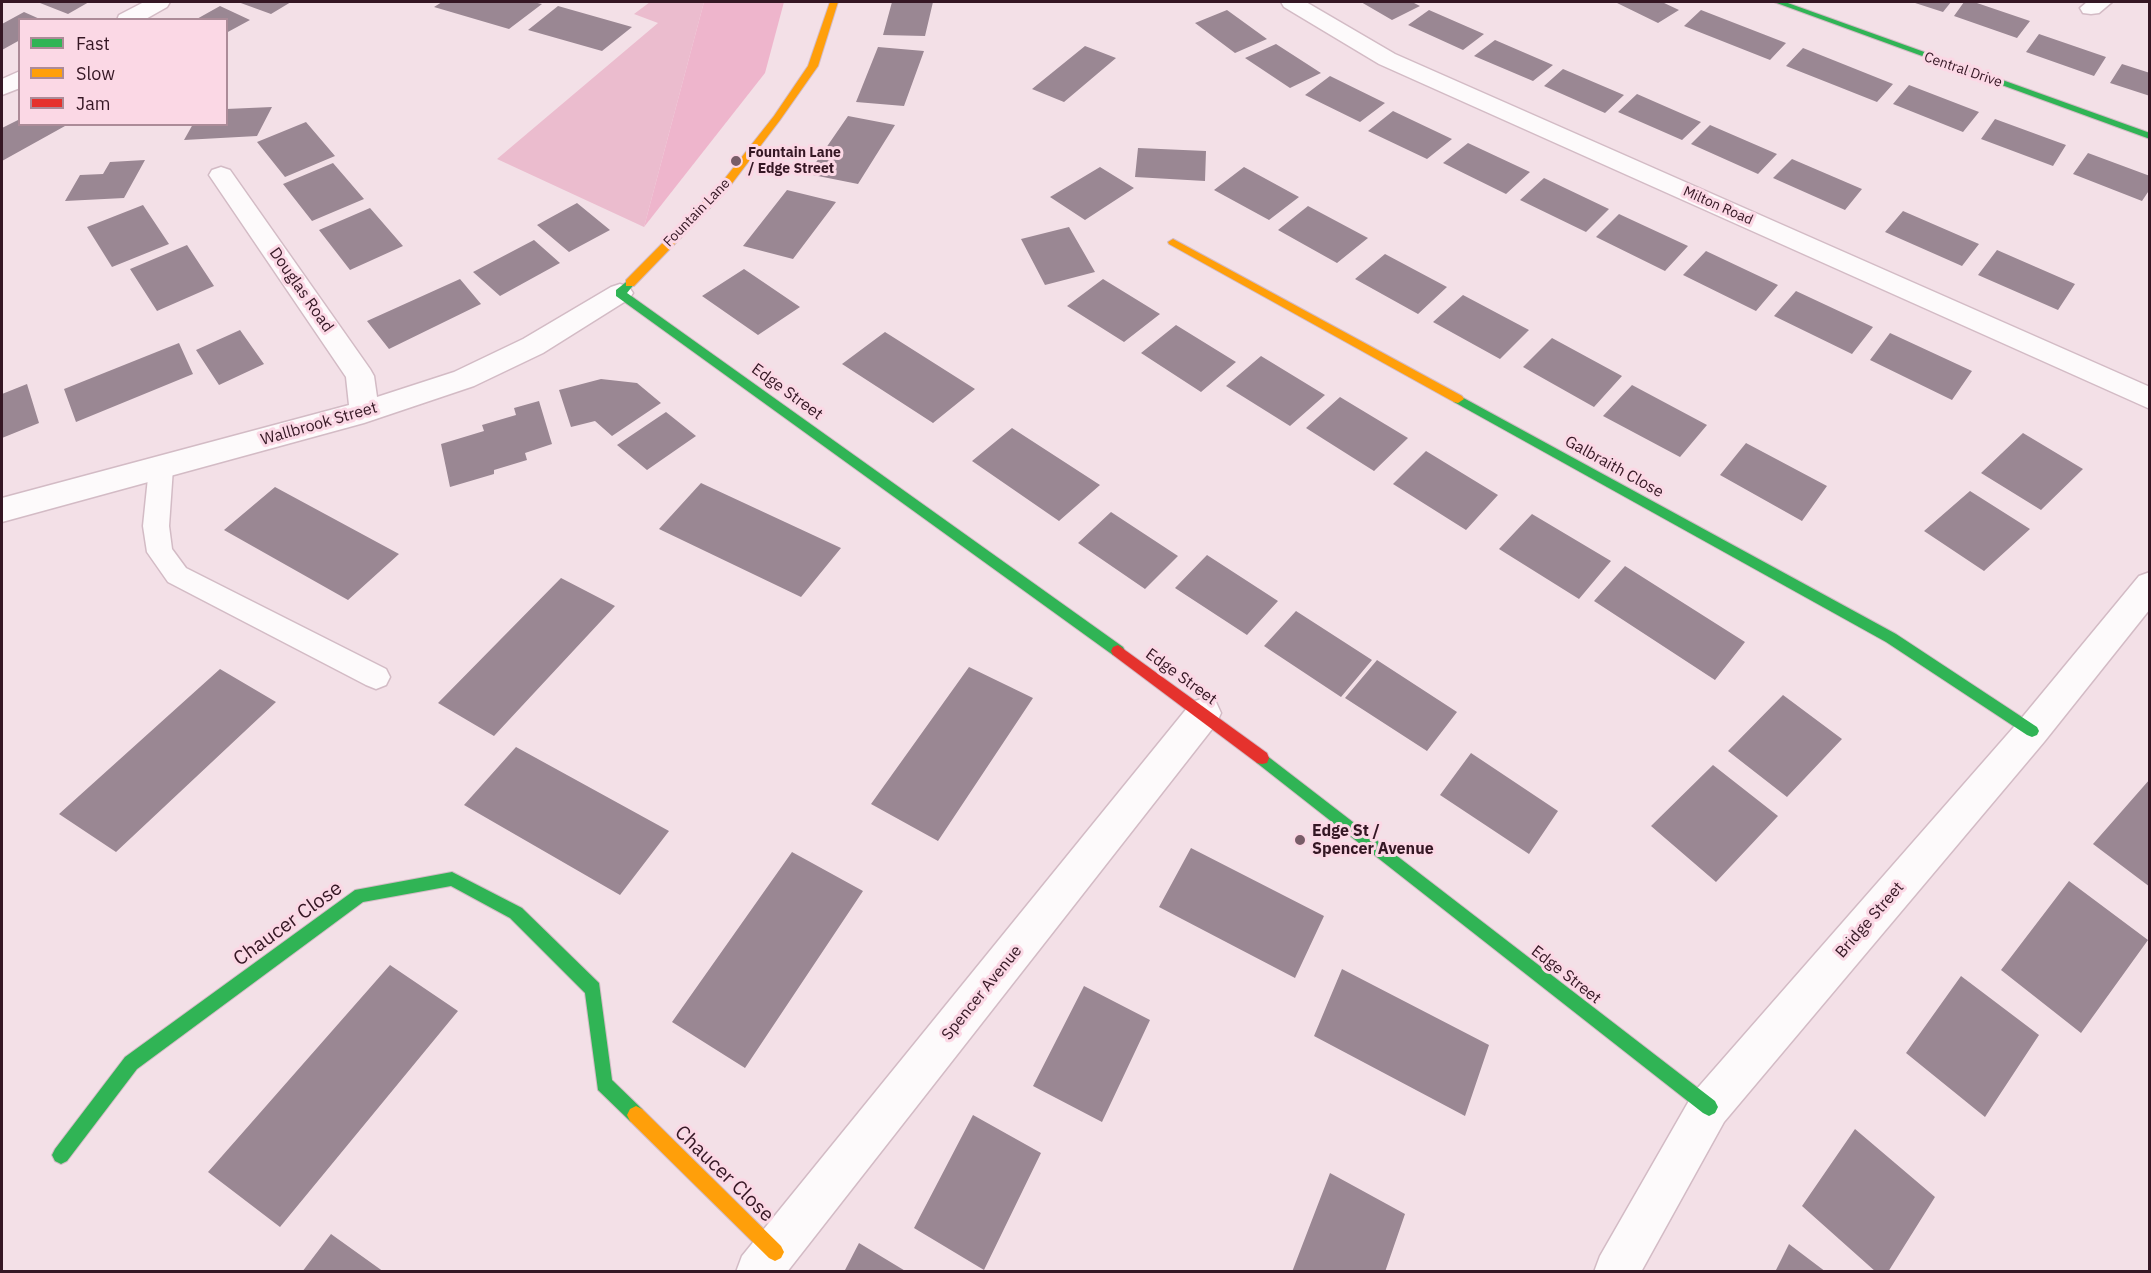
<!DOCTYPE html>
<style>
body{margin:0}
#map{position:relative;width:2151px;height:1273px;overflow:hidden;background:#f3e0e7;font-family:"IBM Plex Sans",sans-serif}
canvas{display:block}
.frame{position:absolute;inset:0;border:3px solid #351724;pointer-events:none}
.legend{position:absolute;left:18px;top:18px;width:210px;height:108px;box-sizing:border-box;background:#fbd8e5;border:2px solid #ac8b98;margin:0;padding:8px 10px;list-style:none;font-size:18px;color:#351724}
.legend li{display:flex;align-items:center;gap:12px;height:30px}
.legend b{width:30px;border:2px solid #ac8b98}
</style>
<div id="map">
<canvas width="2151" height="1273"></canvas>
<div class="frame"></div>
<ul class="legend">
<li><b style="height:8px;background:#30b455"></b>Fast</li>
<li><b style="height:8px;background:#ff9f0a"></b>Slow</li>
<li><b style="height:8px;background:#e5322d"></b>Jam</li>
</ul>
</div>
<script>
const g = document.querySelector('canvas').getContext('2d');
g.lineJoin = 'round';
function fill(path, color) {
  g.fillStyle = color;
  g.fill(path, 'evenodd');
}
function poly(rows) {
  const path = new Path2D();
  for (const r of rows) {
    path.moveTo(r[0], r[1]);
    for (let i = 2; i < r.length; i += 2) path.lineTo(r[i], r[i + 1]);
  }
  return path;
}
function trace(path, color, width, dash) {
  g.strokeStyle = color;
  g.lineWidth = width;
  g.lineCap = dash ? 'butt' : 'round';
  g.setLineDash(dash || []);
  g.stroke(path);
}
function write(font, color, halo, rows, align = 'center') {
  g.font = font + ' "IBM Plex Sans",sans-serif';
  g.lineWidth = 6;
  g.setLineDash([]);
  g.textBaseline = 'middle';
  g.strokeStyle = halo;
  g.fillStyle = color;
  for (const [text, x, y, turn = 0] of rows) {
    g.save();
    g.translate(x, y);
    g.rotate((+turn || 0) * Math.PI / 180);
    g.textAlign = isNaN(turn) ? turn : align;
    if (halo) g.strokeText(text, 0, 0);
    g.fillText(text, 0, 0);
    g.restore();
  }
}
const green = poly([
 [650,2,704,2,644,227,497,159,658,23,634,14]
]);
const forest = poly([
 [704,2,784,2,765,73,644,227]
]);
const building = poly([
 [44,2,89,2,68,14,40,3],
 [238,2,291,2,271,14],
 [442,2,533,2,542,4,509,29,434,7],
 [892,2,933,2,925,36,883,35],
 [1361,2,1412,2,1420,6,1392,20],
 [1615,2,1662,2,1679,10,1658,23],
 [1912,2,1951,2,1943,12],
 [1964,2,1974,2,2030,21,2017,38,1954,16],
 [220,6,250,20,226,33,226,20,195,20],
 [558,6,632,27,602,51,528,30],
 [1227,10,1267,39,1235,53,1195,23],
 [1429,10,1484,34,1463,50,1408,25],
 [1701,10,1786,43,1770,60,1684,26],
 [24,12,42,20,20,20,20,40,2,50,2,24],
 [2039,34,2106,57,2094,76,2026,52],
 [1495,40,1553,65,1533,81,1474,56],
 [1276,44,1321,73,1290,88,1245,58],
 [1085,46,1116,58,1064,102,1032,89],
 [878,47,924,51,904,106,856,102],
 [1803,48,1893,84,1877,102,1786,66],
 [2122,64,2150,73,2150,96,2110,83],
 [1563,69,1624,95,1605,113,1544,86],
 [1330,76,1385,103,1360,122,1305,95],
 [1909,85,1979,112,1963,132,1893,104],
 [1637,94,1701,122,1682,140,1618,112],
 [272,107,257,136,184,140,193,124,226,124,226,109],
 [1393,111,1452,139,1427,159,1368,131],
 [848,116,895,125,858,184,808,174],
 [20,119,20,124,65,126,2,161,2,128],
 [1995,119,2066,145,2053,166,1981,139],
 [306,122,335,156,285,177,257,142],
 [1710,125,1777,154,1758,174,1691,144],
 [1468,143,1530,172,1506,194,1443,163],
 [1138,148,1206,151,1205,181,1135,177],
 [2088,153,2150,176,2150,189,2142,201,2073,174],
 [1792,159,1862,189,1845,210,1773,178],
 [145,160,124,198,65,201,80,175,103,174,110,162],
 [333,163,364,199,312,221,283,184],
 [1100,167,1134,188,1085,220,1050,197],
 [1244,167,1299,197,1269,220,1214,190],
 [1544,178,1609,209,1586,232,1520,200],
 [787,190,836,202,793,259,743,246],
 [577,203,610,230,569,252,537,225],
 [143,205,169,244,112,267,87,227],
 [1308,206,1368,238,1337,263,1278,230],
 [370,208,403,246,350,270,319,230],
 [1903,211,1979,244,1962,266,1885,232],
 [1619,214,1688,246,1665,271,1596,237],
 [1069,227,1095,272,1045,285,1021,239],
 [534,240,560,263,500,296,473,272],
 [187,245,214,286,157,311,130,269],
 [1997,250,2075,284,2058,310,1978,275],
 [1706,251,1778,285,1756,311,1683,275],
 [1385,254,1447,287,1418,314,1355,279],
 [744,269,800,307,758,335,702,296],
 [460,279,481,304,389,349,367,321],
 [1103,279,1160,314,1124,342,1067,306],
 [1796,291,1873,327,1852,354,1774,316],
 [1463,295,1529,330,1500,359,1433,322],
 [1176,325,1236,362,1201,392,1141,353],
 [240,330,264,364,219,385,196,350],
 [885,332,975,389,933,423,842,364],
 [1890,333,1972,371,1952,400,1870,360],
 [1552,338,1622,376,1594,407,1523,367],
 [179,343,193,374,76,422,64,389],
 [1261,356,1325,395,1290,426,1226,386],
 [601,379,637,383,661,403,612,436,595,421,571,427,559,390],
 [27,384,39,423,2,438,2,394],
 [1632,385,1707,425,1680,457,1603,416],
 [1340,397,1408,438,1374,471,1306,428],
 [539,401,552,444,525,453,527,460,494,470,494,474,450,487,441,444,484,431,482,425,516,415,514,408],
 [666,412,696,436,647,470,617,445],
 [1012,428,1100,485,1059,521,972,461],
 [2023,433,2083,469,2041,510,1981,473],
 [1746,443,1827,486,1802,521,1720,475],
 [1426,451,1498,495,1466,530,1393,484],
 [701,483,841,548,801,597,659,529],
 [275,487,399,554,348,600,224,530],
 [1970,491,2030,529,1984,571,1924,531],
 [1111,512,1178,556,1145,589,1078,543],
 [1532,514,1611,561,1579,599,1499,549],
 [1207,555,1278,601,1247,635,1175,588],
 [1625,566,1745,642,1715,680,1594,601],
 [561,578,615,606,494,736,438,703],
 [1296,611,1372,660,1341,697,1264,646],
 [1377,660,1457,712,1427,751,1345,698],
 [969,667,1033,698,938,841,871,804],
 [220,669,276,702,116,852,59,814],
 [1783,695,1842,739,1787,797,1728,751],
 [516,747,669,831,620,895,464,805],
 [1471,753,1558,811,1529,854,1440,795],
 [1713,765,1778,816,1716,882,1651,826],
 [2150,779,2150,887,2093,844],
 [1191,848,1324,916,1295,978,1159,907],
 [792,852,863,891,745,1068,672,1022],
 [2069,881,2148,940,2081,1033,2001,970],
 [390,965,458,1011,280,1227,208,1172],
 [1342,969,1489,1045,1465,1116,1314,1036],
 [1961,976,2039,1035,1985,1117,1906,1053],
 [1084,986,1150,1020,1102,1122,1033,1086],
 [973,1115,1041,1153,984,1270,914,1228],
 [1855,1129,1935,1197,1888,1272,1876,1272,1802,1206],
 [1330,1173,1405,1214,1385,1272,1292,1272],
 [331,1234,384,1272,302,1272],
 [859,1243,907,1272,844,1272],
 [1789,1244,1826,1272,1775,1272]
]);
const lane = poly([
 [161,459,170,461,173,468,169,526,172,549,186,568,386,669,390,677,386,685,376,689,366,685,168,582,147,552,143,526,149,468,152,461,161,459]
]);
const street = poly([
 [144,2,170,2,167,7,144,20,117,20,119,15,144,2],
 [1281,2,1306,2,1395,54,2150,387,2150,409,1379,64,1284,7,1281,2],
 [2087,2,2112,2,2099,13,2091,14,2083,13,2080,8,2087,2],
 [20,71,20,88,2,95,2,79,20,71],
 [221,167,230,170,370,369,374,376,377,397,454,372,523,339,611,287,620,284,629,287,633,293,629,299,543,353,474,386,364,423,2,522,2,498,349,405,346,377,209,175,212,170,221,167],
 [2150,572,2150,609,2044,742,1724,1122,1641,1272,1594,1272,1600,1256,1694,1092,2020,720,2139,576,2150,572],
 [1204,698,1216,702,1221,713,1216,724,787,1272,736,1272,742,1256,1192,702,1204,698]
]);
const fast = poly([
 [1774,2,1785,2,2150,133,2150,139,1774,2],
 [630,279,635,283,627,293,1123,647,1125,651,1123,655,1113,655,616,296,616,290,630,279],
 [1458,395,1896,634,2037,727,2039,731,2037,735,2032,737,2027,735,1886,642,1454,402,1452,399,1454,396,1458,395],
 [1262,752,1715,1101,1718,1107,1715,1113,1709,1116,1703,1113,1257,763,1255,758,1257,753,1262,752],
 [452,872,522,908,599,983,612,1080,642,1109,645,1115,642,1121,636,1124,630,1121,598,1090,585,993,510,918,451,886,363,902,137,1069,67,1161,61,1164,55,1161,52,1155,55,1149,125,1057,355,890,452,872]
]);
const slow = poly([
 [830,2,838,2,818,66,780,120,727,190,634,286,626,286,626,280,719,186,774,116,808,66,830,2],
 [1173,239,1462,396,1464,399,1458,403,1454,402,1169,244,1168,242,1173,239],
 [636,1106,642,1109,781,1246,784,1252,781,1258,775,1261,769,1258,630,1121,627,1115,630,1109,636,1106]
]);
const jam = poly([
 [1118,645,1267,753,1269,758,1267,763,1262,764,1257,763,1113,655,1111,651,1113,647,1118,645]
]);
const markers = [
 [736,161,6,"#785d68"],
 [1300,840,6,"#785d68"]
];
const farStreetnames = [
 ["Central Drive",1963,70,19],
 ["Milton Road",1718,206,24],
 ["Fountain Lane",697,213,-46]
];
const farPoinames = [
 ["Fountain Lane",748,153],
 ["/ Edge Street",748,169]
];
const streetNames = [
 ["Douglas Road",301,290,55],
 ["Edge Street",787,392,36],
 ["Wallbrook Street",319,424,-16],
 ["Galbraith Close",1614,467,29],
 ["Edge Street",1181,677,36],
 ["Bridge Street",1870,920,-49],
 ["Edge Street",1566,975,38],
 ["Spencer Avenue",982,993,-51]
];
const poiNames = [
 ["Edge St /",1312,831],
 ["Spencer Avenue",1312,849]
];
const nearStreetnames = [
 ["Chaucer Close",288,924,-36],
 ["Chaucer Close",724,1174,44]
];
fill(green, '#ebbcce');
fill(forest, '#eeb5cc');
fill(building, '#9a8793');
trace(lane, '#d3bbc5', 3);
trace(street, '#d3bbc5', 3);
trace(fast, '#d3bbc5', 2);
trace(slow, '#d3bbc5', 2);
trace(jam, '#d3bbc5', 2);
fill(lane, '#fdfafb');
fill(street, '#fdfafb');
fill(fast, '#30b455');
fill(slow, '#ff9f0a');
fill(jam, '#e5322d');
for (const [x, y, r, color] of markers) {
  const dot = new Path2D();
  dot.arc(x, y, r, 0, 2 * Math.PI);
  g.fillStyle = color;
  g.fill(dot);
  trace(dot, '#fbd8e5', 2);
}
write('14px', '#351724', '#fbd8e5', farStreetnames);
write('bold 14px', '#351724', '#fbd8e5', farPoinames, 'left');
write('16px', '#351724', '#fbd8e5', streetNames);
write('bold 16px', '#351724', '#fbd8e5', poiNames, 'left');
write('20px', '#351724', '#fbd8e5', nearStreetnames);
</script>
